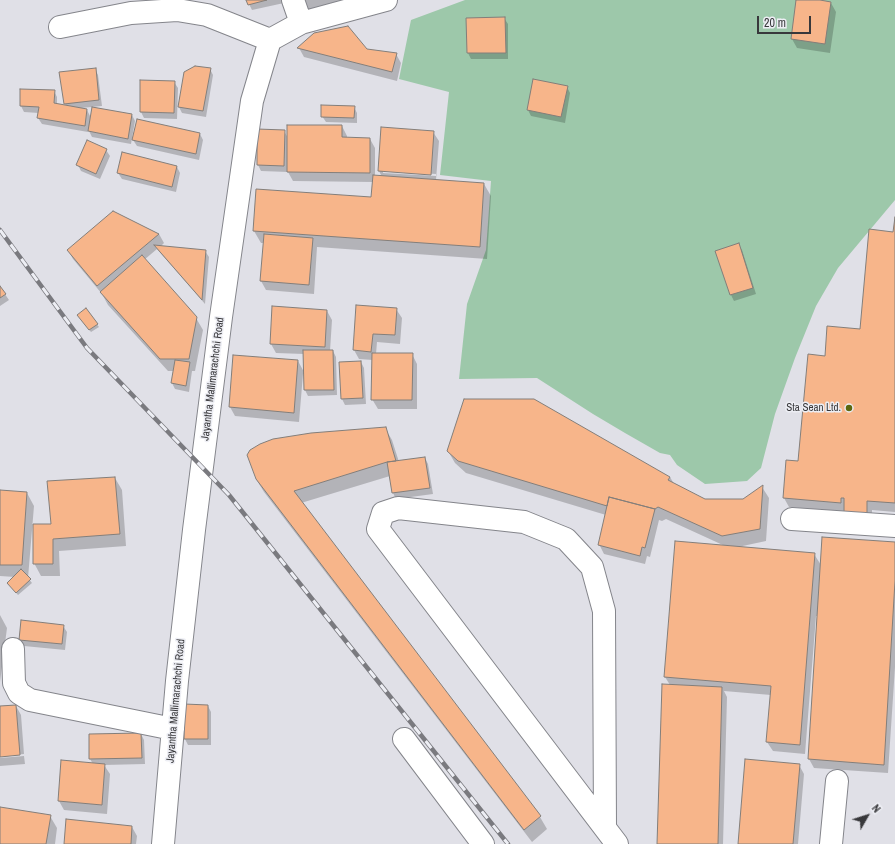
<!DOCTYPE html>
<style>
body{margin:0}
#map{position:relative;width:895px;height:844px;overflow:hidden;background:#e0e0e7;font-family:"Archivo Narrow",sans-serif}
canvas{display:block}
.north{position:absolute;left:847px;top:796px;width:40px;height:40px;-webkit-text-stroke:3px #edeef4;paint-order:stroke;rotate:51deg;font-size:11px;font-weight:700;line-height:16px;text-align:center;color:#38383b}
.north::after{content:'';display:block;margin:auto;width:14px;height:18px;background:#38383b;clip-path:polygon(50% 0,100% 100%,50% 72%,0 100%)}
.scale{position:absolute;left:757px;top:16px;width:54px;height:18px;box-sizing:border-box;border:2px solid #38383b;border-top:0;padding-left:5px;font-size:12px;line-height:14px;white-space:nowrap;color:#38383b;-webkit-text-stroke:3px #edeef4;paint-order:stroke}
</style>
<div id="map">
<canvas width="895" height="844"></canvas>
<div class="north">N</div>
<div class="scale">20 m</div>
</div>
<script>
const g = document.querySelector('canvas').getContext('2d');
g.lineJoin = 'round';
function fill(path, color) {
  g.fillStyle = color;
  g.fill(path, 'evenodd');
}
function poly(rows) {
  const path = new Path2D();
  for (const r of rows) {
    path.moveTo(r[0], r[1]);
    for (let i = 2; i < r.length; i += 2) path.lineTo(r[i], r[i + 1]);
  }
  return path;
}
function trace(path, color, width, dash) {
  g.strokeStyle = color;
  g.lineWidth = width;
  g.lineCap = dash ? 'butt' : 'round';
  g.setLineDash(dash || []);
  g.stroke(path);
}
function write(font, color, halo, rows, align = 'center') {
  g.font = font + ' "Archivo Narrow",sans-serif';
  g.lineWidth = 3;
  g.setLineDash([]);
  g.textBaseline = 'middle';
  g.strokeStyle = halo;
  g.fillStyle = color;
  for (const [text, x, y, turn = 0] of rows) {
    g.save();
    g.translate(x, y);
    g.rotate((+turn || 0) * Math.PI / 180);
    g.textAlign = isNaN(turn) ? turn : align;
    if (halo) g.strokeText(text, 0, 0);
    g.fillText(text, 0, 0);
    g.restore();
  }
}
const green = poly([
 [465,0,895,0,895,200,838,268,816,306,795,358,775,414,761,468,747,481,705,484,677,465,670,455,660,453,625,433,593,414,537,378,459,379,467,304,486,250,491,181,440,175,449,92,399,79,411,20]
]);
const shadow = poly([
 [247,0,283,0,284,3,252,10],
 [297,0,366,0,305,18],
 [797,0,813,0,831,3,836,12,830,53,797,48,792,39],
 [504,18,508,24,508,59,471,59,468,53,467,19],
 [299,48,396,54,401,63,397,81,304,57],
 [95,69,98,75,102,106,81,108,87,110,91,118,132,115,135,121,131,144,92,137,88,129,88,132,42,124,38,118,39,113,24,112,21,106,21,90,54,91,57,97,57,104,66,106,65,104],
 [210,69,213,75,206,117,182,113,179,107],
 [141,81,174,82,178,88,177,119,144,118,141,112],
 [567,87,570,93,565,123,531,116,528,110],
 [354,107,357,113,357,123,326,122,322,116],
 [342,126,347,136,347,138,370,139,375,148,375,176,382,177,379,171,382,128,433,132,439,141,436,180,484,184,491,196,487,259,317,247,314,294,266,290,261,281,264,243,261,243,254,231,372,198,373,182,293,181,288,172,261,171,258,165,284,131,288,138],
 [383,171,436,174,436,176,383,173],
 [200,134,203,140,199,160,137,146,133,140],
 [106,150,110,156,100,179,81,171,78,165],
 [123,154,177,167,180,173,176,192,122,179,118,173],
 [113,212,159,234,164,243,160,247,205,251,209,257,205,304,157,249,144,260,196,318,203,330,195,371,192,371,189,392,175,389,172,383,174,371,168,371,108,305,102,294,73,259,68,250],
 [895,227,895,512,872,510,872,522,844,512,789,507,784,498,798,462,826,357,861,330,894,233],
 [738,244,742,250,756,294,734,301,731,295,716,251],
 [0,287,9,300,0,306],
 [357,306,396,309,402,318,400,344,377,342,376,354,412,354,417,364,417,409,378,409,372,399,373,360,359,359,354,350],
 [86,310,99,327,91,332,80,318],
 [327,311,332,320,330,351,333,351,336,357,337,395,308,396,305,390,304,374,303,374,299,422,235,416,230,407,298,361,304,372,304,354,276,353,271,344],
 [361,362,364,368,366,404,345,405,342,399,340,363],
 [385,428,392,440,399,462,425,458,428,464,433,494,396,499,393,493,390,476,301,503,540,817,547,829,532,842,264,492,256,479],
 [448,451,670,477,674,484,704,500,743,500,762,487,769,498,766,541,738,547,814,554,821,565,895,543,895,667,888,773,814,768,809,759,818,616,816,616,805,754,773,751,767,742,771,695,724,691,727,697,723,844,658,844,670,685,665,677,676,542,725,546,666,519,662,521,659,520,650,557,647,556,645,564,604,554,599,544,606,515,466,473,455,463],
 [115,478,122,490,126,546,59,551,60,576,41,576,34,563,52,525],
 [0,491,27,493,34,506,28,578,32,583,18,595,8,583,15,577,0,576],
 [0,615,7,628,0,682],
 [63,626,67,632,65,650,24,646,20,640],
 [16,706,21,715,24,754,0,756,0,707],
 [208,706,211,712,211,745,188,745,185,739],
 [141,734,144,740,145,764,104,765,110,774,107,814,64,810,59,801,62,761,93,764,90,759],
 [24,756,25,764,0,766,0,758],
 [799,765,804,774,798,844,739,844],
 [0,808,50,816,57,828,55,844,0,844],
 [132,827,137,836,136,844,65,844]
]);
const building = poly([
 [246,0,267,0,248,5,246,0],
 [796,0,820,0,831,2,825,44,791,39,796,0],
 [505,17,506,53,467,53,466,18,505,17],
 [348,26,367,49,397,53,392,72,297,48,314,33,348,26],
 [195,66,211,68,203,111,178,107,184,72,195,66],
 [96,68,99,100,64,104,59,72,96,68],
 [533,79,568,86,561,117,527,110,533,79],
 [140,80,175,81,174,113,140,112,140,80],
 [20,89,55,90,54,103,87,109,85,126,37,118,39,107,20,106,20,89],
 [321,105,355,106,354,118,321,117,321,105],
 [92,107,132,114,128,139,88,131,92,107],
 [137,119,200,133,196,154,132,140,137,119],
 [287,125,342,125,342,137,370,138,370,173,287,172,287,125],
 [381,127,434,131,431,175,378,171,381,127],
 [257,129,285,130,284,166,257,165,257,129],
 [87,140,107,149,96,174,76,165,87,140],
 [122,152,177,166,172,187,117,173,122,152],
 [373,175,484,183,480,247,253,231,256,189,371,197,373,175],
 [113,211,159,234,97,286,67,250,113,211],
 [895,217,895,503,867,501,867,513,844,513,844,498,841,498,841,503,783,498,786,460,798,461,808,354,825,356,827,326,860,329,869,229,893,232,895,217],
 [264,234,313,238,309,285,260,281,264,234],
 [739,243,753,288,730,295,715,251,739,243],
 [154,245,206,250,202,300,154,245],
 [142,255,197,317,189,359,160,359,100,292,142,255],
 [0,286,6,294,0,298,0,286],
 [356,305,397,308,395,335,373,334,371,352,353,350,356,305],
 [272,306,327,310,325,347,270,344,272,306],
 [86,308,98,324,89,330,77,315,86,308],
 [303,350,333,350,334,390,304,390,303,350],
 [372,353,413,353,412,400,371,400,372,353],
 [233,355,298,360,294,413,229,407,233,355],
 [175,360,190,362,186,386,171,383,175,360],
 [361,361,363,398,341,399,339,362,361,361],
 [464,399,534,399,670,477,668,480,705,499,743,499,763,485,760,529,722,536,658,507,655,509,609,497,607,506,458,461,447,451,464,399],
 [386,427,396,461,387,462,294,491,541,816,524,830,256,479,247,455,250,450,260,444,273,439,311,433,386,427],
 [425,457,430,488,392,493,387,462,425,457],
 [115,477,120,534,53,539,53,564,33,564,33,524,51,524,47,481,115,477],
 [0,490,27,492,22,565,0,565,0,490],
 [609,497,655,509,645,548,642,547,640,556,598,545,609,497],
 [822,537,895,542,895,581,884,765,808,759,822,537],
 [675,541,815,553,800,745,766,742,771,686,664,677,675,541],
 [21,569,31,579,16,593,7,583,21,569],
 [21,620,64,625,62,644,19,640,21,620],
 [662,684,722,687,718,844,657,844,662,684],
 [184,704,208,705,208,739,184,739,184,704],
 [16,705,20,755,0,757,0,706,16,705],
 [141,733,142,758,89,759,89,734,141,733],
 [745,759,800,764,793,844,738,844,745,759],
 [61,760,105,764,102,805,58,801,61,760],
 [0,807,51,815,46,844,0,844,0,807],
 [66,819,132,826,131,844,64,844,66,819]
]);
const minor = poly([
 [293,0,301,23],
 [60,27,131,13,177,10,207,15,270,40],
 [792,519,895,526],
 [13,649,14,683,19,693,30,700,173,729],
 [404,739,483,844],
 [605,828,604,611,592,567,566,539,524,522,398,508,383,513,378,529,617,844],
 [163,844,177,681,194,530,221,317,252,101,270,40,301,23,386,0],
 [831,844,837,781]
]);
const rail = poly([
 [0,230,87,348,229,495,508,844]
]);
const markers = [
 [849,408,4,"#5c680f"]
];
const streetNames = [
 ["Jayantha Mallimarachchi Road",213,379,-83],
 ["Jayantha Mallimarachchi Road",176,701,-85]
];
const poiNames = [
 ["Sta Sean Ltd.",841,408]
];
fill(green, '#9dc8aa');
fill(shadow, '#0003');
fill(building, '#f7b58a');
trace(building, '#837e7a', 1);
trace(minor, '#84858b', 24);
trace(minor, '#fff', 22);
trace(rail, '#7a7a7f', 4.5);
trace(rail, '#edeef4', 3, [9]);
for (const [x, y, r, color] of markers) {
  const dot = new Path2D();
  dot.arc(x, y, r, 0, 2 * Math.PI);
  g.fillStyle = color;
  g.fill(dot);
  trace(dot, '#edeef4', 1.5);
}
write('11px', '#38383b', '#edeef4', streetNames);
write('11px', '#38383b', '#edeef4', poiNames, 'right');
</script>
